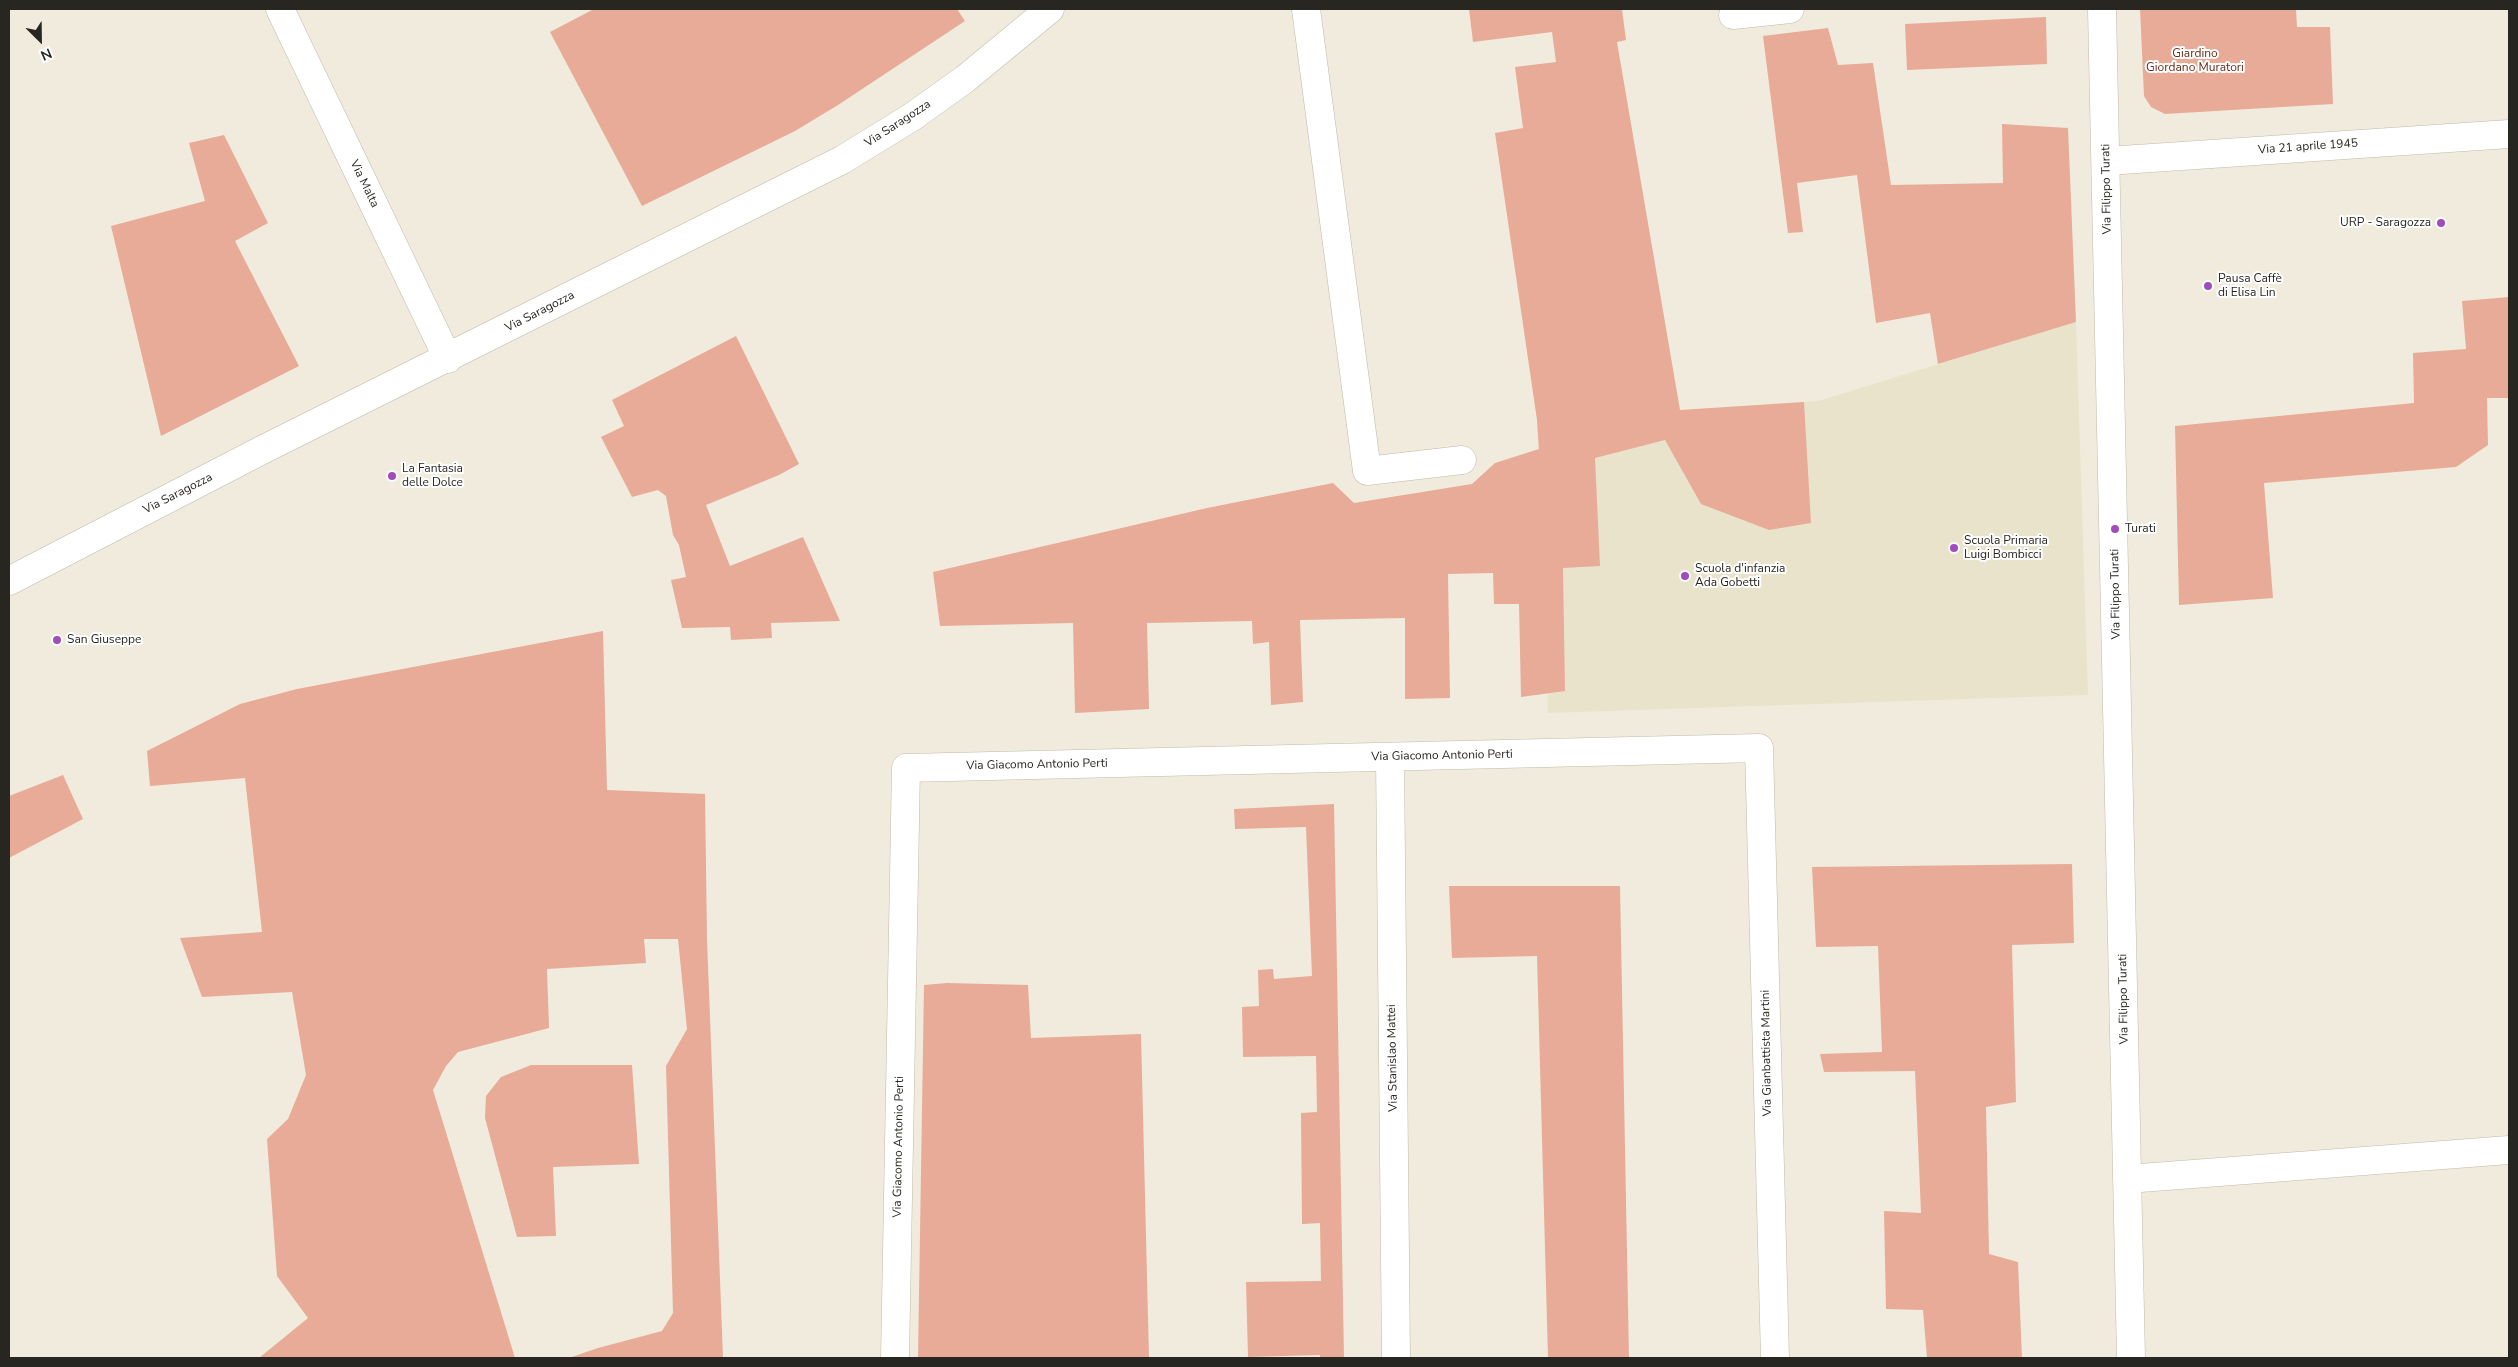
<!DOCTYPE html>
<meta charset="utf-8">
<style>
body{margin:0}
#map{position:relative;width:2518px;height:1367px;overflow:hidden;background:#f0ebdc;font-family:"Nunito Sans",sans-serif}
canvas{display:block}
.frame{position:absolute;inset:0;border:10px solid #282620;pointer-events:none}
.north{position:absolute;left:15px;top:15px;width:50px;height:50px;-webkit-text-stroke:4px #fff;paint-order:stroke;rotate:157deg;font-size:14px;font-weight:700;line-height:20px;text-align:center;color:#282620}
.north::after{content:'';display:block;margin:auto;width:18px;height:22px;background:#282620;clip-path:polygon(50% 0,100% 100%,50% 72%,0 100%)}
</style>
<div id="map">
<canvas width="2518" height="1367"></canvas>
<div class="frame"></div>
<div class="north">N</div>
</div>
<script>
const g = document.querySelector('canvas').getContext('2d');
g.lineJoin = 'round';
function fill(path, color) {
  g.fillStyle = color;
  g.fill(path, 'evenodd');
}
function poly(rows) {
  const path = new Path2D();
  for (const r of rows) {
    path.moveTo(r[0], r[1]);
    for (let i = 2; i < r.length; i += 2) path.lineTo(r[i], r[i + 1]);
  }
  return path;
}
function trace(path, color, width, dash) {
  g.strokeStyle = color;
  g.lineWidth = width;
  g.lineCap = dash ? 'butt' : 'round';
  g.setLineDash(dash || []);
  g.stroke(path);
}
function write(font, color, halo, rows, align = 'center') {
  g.font = font + ' "Nunito Sans",sans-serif';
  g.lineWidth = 4;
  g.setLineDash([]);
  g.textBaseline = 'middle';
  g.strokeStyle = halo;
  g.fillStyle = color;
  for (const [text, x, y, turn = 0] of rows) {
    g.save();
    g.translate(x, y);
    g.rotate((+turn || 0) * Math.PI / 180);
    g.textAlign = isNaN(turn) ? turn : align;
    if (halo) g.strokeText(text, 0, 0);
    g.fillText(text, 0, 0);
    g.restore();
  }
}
const built = poly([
 [2076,322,2088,695,1548,713,1537,420,1818,401]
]);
const green = poly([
 [594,9,957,9,965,21,838,105,795,131,642,206,550,32],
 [1469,9,1622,9,1626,40,1617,42,1680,410,1804,402,1811,523,1769,530,1701,504,1665,440,1595,458,1600,566,1563,568,1565,691,1521,697,1519,604,1494,604,1493,573,1448,574,1450,698,1405,699,1405,618,1300,620,1303,702,1271,705,1269,642,1253,644,1252,621,1147,623,1149,709,1075,713,1073,623,940,626,933,572,1207,508,1333,483,1354,503,1472,484,1495,463,1539,449,1537,420,1495,133,1523,128,1515,67,1556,62,1552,32,1473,42],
 [2140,9,2296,9,2297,27,2330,27,2333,104,2165,114,2151,107,2144,96],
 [2046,17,2047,64,1907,70,1905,24],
 [1828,28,1838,65,1873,63,1891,185,2003,183,2002,124,2068,128,2076,322,1938,364,1930,313,1876,323,1857,175,1797,183,1803,232,1788,233,1763,36],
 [224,135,268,223,235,241,299,366,161,436,111,226,205,201,189,143],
 [2509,297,2509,398,2487,398,2488,445,2456,467,2264,483,2273,598,2179,605,2175,426,2414,403,2413,353,2466,349,2462,301],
 [736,336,799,464,779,475,706,505,730,566,803,537,840,621,771,623,772,638,731,640,730,627,682,628,671,580,686,577,679,545,673,535,666,496,658,490,632,497,601,437,624,426,612,400],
 [603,631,607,790,705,794,707,939,723,1358,569,1358,598,1348,662,1331,673,1313,666,1066,687,1029,678,939,644,939,646,963,547,969,549,1028,458,1052,446,1066,433,1090,515,1358,259,1358,308,1318,277,1276,267,1139,288,1119,306,1075,292,992,202,997,180,938,262,932,245,778,150,786,147,751,240,704,297,689],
 [63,775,83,819,9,858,9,796],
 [1334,804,1344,1358,1320,1358,1320,1355,1248,1357,1246,1282,1321,1281,1320,1223,1302,1224,1301,1113,1317,1112,1316,1056,1243,1057,1242,1007,1259,1006,1258,970,1273,969,1274,979,1312,976,1306,827,1235,829,1234,809],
 [2072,864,2074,943,2012,945,2016,1102,1986,1107,1989,1254,2018,1262,2022,1358,1927,1358,1923,1310,1886,1309,1884,1211,1921,1213,1915,1071,1824,1072,1820,1054,1882,1052,1878,946,1816,947,1812,867],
 [1449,886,1620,886,1629,1358,1548,1358,1537,956,1452,958],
 [947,983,1028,985,1031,1038,1141,1034,1149,1358,918,1358,924,985],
 [531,1065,632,1065,639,1164,553,1167,556,1236,517,1237,485,1118,486,1096,501,1077]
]);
const minor = poly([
 [280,9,448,359],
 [1306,9,1367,471,1462,460],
 [2102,9,2131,1358],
 [1733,15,1790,9],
 [2107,161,2509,134],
 [1390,757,1396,1358],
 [2127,1179,2509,1150],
 [895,1358,906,768,1759,748,1775,1358]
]);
const major = poly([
 [9,581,264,449,842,160,912,117,965,79,1050,9]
]);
const markers = [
 [2441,223,5,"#a04dbb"],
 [2208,286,5,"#a04dbb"],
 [392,476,5,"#a04dbb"],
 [2115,529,5,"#a04dbb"],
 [1954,548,5,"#a04dbb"],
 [1685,576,5,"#a04dbb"],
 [57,640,5,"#a04dbb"]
];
const parkNames = [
 ["Giardino",2195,54],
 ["Giordano Muratori",2195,68]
];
const streetNames = [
 ["Via Saragozza",898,124,-33],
 ["Via 21 aprile 1945",2308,147,-4],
 ["Via Malta",364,184,64],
 ["Via Filippo Turati",2107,189,-91],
 ["Via Saragozza",540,312,-27],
 ["Via Saragozza",178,494,-27],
 ["Via Filippo Turati",2116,594,-91],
 ["Via Giacomo Antonio Perti",1442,756,-1],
 ["Via Giacomo Antonio Perti",1037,765,-1],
 ["Via Filippo Turati",2124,999,-91],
 ["Via Gianbattista Martini",1767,1053,-91],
 ["Via Stanislao Mattei",1393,1058,-91],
 ["Via Giacomo Antonio Perti",899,1147,-89]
];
const poiNames = [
 ["URP - Saragozza",2431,223,"right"],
 ["Pausa Caffè",2218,279],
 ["di Elisa Lin",2218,293],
 ["La Fantasia",402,469],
 ["delle Dolce",402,483],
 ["Turati",2125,529],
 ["Scuola Primaria",1964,541],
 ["Luigi Bombicci",1964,555],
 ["Scuola d'infanzia",1695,569],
 ["Ada Gobetti",1695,583],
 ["San Giuseppe",67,640]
];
fill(built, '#eae3cc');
fill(green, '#e8ab98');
trace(minor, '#bfbaab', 29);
trace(major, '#bfbaab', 29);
trace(minor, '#fff', 28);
trace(major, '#fff', 28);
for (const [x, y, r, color] of markers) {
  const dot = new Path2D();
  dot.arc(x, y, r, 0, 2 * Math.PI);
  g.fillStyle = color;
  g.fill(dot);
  trace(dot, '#fff', 2);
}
write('12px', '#692b17', '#fff', parkNames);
write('12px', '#282620', '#fff', streetNames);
write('12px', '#282620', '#fff', poiNames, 'left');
</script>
